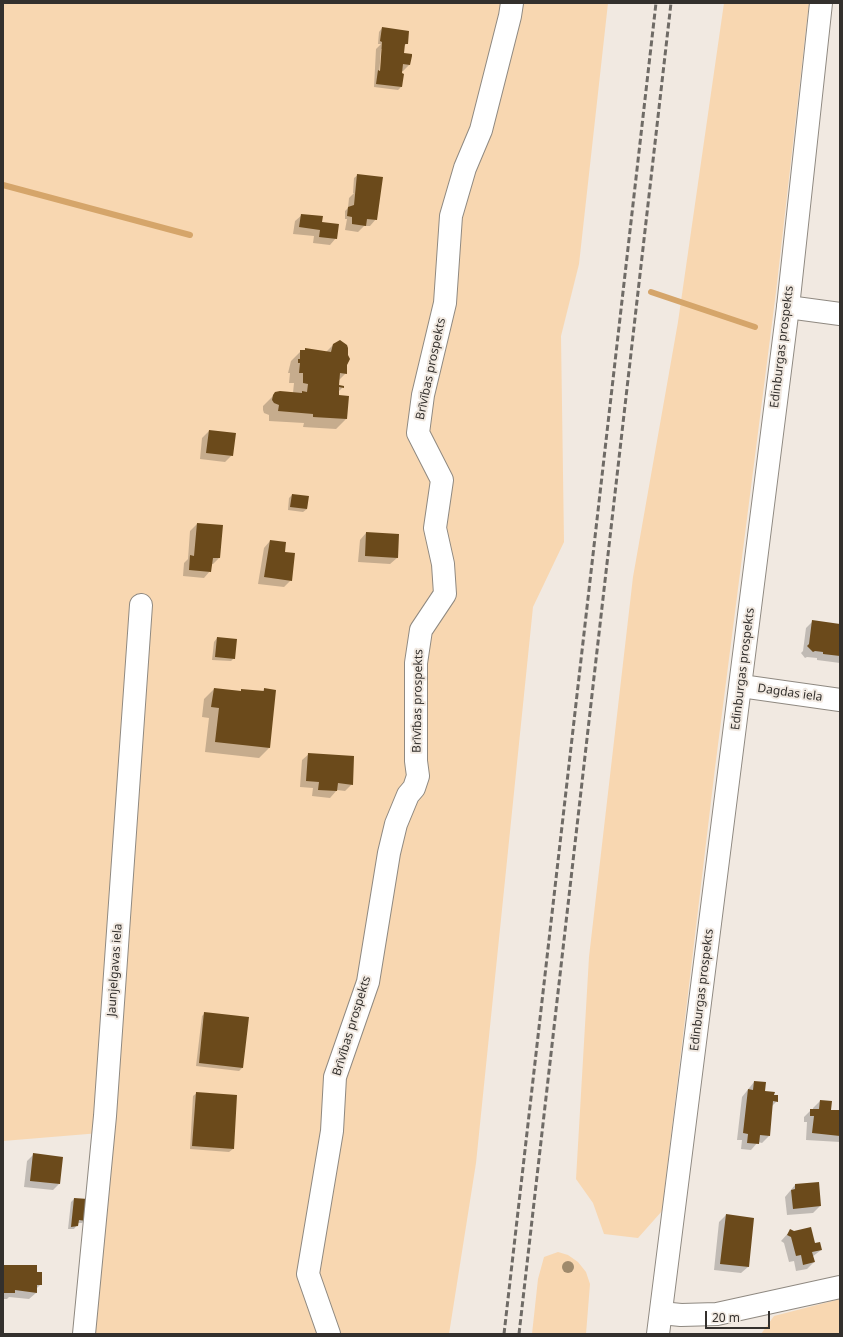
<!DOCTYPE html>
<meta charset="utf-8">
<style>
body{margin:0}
#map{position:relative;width:843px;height:1337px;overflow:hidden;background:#f1e9e1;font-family:"Noto Sans",sans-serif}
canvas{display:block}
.frame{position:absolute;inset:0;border:4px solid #33302d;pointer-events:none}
.scale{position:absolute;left:705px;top:1311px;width:65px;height:18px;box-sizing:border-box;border:2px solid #33302d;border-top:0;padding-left:5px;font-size:12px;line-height:14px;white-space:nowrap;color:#33302d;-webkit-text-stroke:3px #f1e9e1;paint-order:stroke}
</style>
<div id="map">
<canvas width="843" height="1337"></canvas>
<div class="frame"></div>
<div class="scale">20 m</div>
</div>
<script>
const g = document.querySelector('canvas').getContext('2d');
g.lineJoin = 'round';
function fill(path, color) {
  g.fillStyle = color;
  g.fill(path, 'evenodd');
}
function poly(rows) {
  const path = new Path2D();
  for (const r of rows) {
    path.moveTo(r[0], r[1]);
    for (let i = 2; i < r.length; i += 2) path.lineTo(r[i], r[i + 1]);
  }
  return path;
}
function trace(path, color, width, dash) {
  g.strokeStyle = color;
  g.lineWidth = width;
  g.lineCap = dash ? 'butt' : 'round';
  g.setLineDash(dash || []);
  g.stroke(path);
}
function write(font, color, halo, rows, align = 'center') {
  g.font = font + ' "Noto Sans",sans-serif';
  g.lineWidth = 4;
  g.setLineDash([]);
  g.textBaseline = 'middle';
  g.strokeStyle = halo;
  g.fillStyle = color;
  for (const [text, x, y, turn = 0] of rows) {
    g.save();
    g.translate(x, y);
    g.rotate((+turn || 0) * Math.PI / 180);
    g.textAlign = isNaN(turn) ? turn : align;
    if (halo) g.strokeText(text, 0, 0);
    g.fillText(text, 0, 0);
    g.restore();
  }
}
const green = poly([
 [3,3,608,3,579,264,561,336,564,542,533,607,476,1163,449,1334,95,1334,112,1132,3,1141],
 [724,3,809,3,776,292,715,768,662,1211,638,1238,604,1234,593,1203,576,1179,589,957,633,577,678,322],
 [558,1252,568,1255,578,1262,586,1272,590,1284,586,1334,532,1334,538,1279,544,1257],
 [840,1299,840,1334,761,1334,774,1316]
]);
const shadow = poly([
 [382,28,407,43,404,46,403,54,410,64,403,71,401,71,401,87,398,90,374,87,376,49,381,44,378,44,379,32],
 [381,49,383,49,381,76,379,76],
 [358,175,376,219,370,226,364,226,358,232,345,230,347,219,345,219,345,211,348,208,349,198,354,193,353,193,354,178],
 [302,215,321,223,336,238,330,245,313,243,314,236,293,234,295,221],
 [335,343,346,364,346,373,339,380,338,386,343,387,338,392,346,419,336,429,303,427,304,423,269,421,269,415,264,413,263,410,263,406,274,395,293,393,294,383,289,383,290,373,288,373,291,361,301,351,326,352],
 [209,431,232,455,225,462,200,459,202,438],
 [292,495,308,497,307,509,303,512,288,510,289,498],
 [197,524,219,558,213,564,211,564,210,571,204,578,183,576,184,563,188,559,190,531],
 [366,533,397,558,390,564,358,562,360,540],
 [270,541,284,553,291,580,284,587,258,584,264,548],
 [813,621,840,625,840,663,817,660,817,658,807,657,805,658,801,653,803,651,806,628],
 [217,638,234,658,231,661,212,660,214,642],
 [214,689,240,692,242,690,262,692,264,689,269,748,259,758,205,752,209,718,202,717,204,699],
 [309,754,352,784,345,791,337,790,330,798,312,796,313,788,300,787,302,760],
 [205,1013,248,1018,242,1068,239,1071,196,1066,202,1016],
 [754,1082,764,1092,773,1096,777,1101,771,1107,769,1136,762,1143,758,1142,751,1150,741,1149,742,1140,737,1140,742,1097],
 [197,1093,233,1149,229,1152,190,1149,193,1096],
 [820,1101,830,1111,840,1111,840,1142,806,1140,807,1122,804,1122,804,1117,811,1110,813,1110,813,1108],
 [34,1154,59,1184,53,1190,24,1187,27,1161],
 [795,1185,820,1206,813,1213,787,1215,785,1197],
 [74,1199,85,1220,82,1223,77,1223,77,1225,74,1229,68,1229,71,1202],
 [726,1215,748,1267,741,1273,714,1270,719,1222],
 [791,1230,821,1250,812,1257,814,1262,807,1269,796,1271,794,1261,789,1262,784,1243,781,1241],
 [3,1266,36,1273,41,1284,36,1289,36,1293,29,1299,9,1297,7,1299,3,1299]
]);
const stream = poly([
 [3,185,190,235],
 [651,292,755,327]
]);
const building = poly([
 [382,27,409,31,408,44,405,44,404,53,412,54,412,56,410,65,403,64,402,73,404,74,402,87,376,84,378,70,380,71,382,42,380,41],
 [357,174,383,177,377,220,367,219,366,226,352,224,352,217,347,216,348,207,354,205],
 [301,214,323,216,322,222,339,224,337,239,319,237,320,230,299,227],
 [340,340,347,345,348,348,348,355,350,359,347,365,347,374,340,373,339,385,344,386,344,388,339,387,339,395,349,396,347,419,313,417,313,414,278,411,279,405,274,403,272,400,273,395,275,392,280,391,302,393,302,391,307,392,308,384,303,383,303,373,299,373,300,363,298,363,298,359,300,359,300,350,305,350,305,348,331,352,333,344],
 [209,430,236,433,233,456,206,453],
 [292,494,309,496,307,509,290,507],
 [197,523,223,525,220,558,213,558,211,572,189,570,190,555,194,556],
 [366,532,399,534,398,558,365,556],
 [270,540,286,542,285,552,295,553,292,581,264,577],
 [812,620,840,624,840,656,823,654,823,652,815,651,813,652,807,646,809,644],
 [217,637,237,639,235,659,215,657],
 [214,688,241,691,241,689,264,691,264,688,276,690,270,748,215,742,219,708,211,707],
 [308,753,354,756,353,785,338,783,337,791,318,790,319,782,306,781],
 [204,1012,249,1017,243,1068,199,1063],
 [754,1081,766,1082,765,1091,775,1092,774,1095,778,1095,778,1102,773,1101,770,1136,760,1135,759,1144,747,1143,748,1134,743,1133,748,1089,753,1090],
 [196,1092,237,1095,234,1149,192,1146],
 [820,1100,832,1101,831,1110,840,1110,840,1136,812,1133,814,1116,810,1116,810,1109,819,1109],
 [33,1153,63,1157,60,1184,30,1181],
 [819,1182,821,1206,793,1209,791,1190,795,1189,795,1184],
 [74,1198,88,1199,86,1221,79,1220,78,1226,71,1227],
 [726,1214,754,1218,749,1267,720,1264],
 [811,1227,815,1243,820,1242,822,1250,812,1252,815,1262,803,1265,801,1255,796,1256,791,1237,787,1235,790,1229,794,1231],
 [3,1265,37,1265,37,1272,42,1272,42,1285,37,1285,37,1293,15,1290,15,1293,3,1293]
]);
const street = poly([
 [788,307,840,314],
 [741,686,840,700],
 [661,1313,681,1315,717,1314,840,1287],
 [84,1334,105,1116,141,605],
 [329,1334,308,1274,332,1131,335,1077,368,982,389,853,396,824,408,795,414,788,418,776,416,761,416,663,421,630,445,594,443,564,435,528,442,480,418,433,423,395,445,303,451,216,465,168,481,130,510,16,512,3]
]);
const secondary = poly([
 [658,1334,788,307,821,3]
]);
const rail = poly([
 [504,1334,656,3],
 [519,1334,671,3]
]);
const trees = [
 [568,1267]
];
const streetNames = [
 ["Edinburgas prospekts",782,347,-83],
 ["Brīvības prospekts",431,369,-78],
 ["Edinburgas prospekts",743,669,-83],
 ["Dagdas iela",790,693,8],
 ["Brīvības prospekts",418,701,-89],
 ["Jaunjelgavas iela",115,970,-86],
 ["Edinburgas prospekts",702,990,-83],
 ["Brīvības prospekts",352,1026,-73]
];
fill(green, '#f8d7b1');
fill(shadow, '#0003');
trace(stream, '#d5a56a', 6);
fill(building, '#6b4a1b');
trace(street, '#8f8981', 24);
trace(secondary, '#8f8981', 24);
trace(street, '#fff', 22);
trace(secondary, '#fff', 22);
trace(rail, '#6f6b66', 3, [6, 3]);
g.fillStyle = '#9f8a6c';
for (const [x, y] of trees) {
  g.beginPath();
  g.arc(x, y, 6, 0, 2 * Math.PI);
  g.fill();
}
write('12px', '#33302d', '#f1e9e1', streetNames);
</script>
